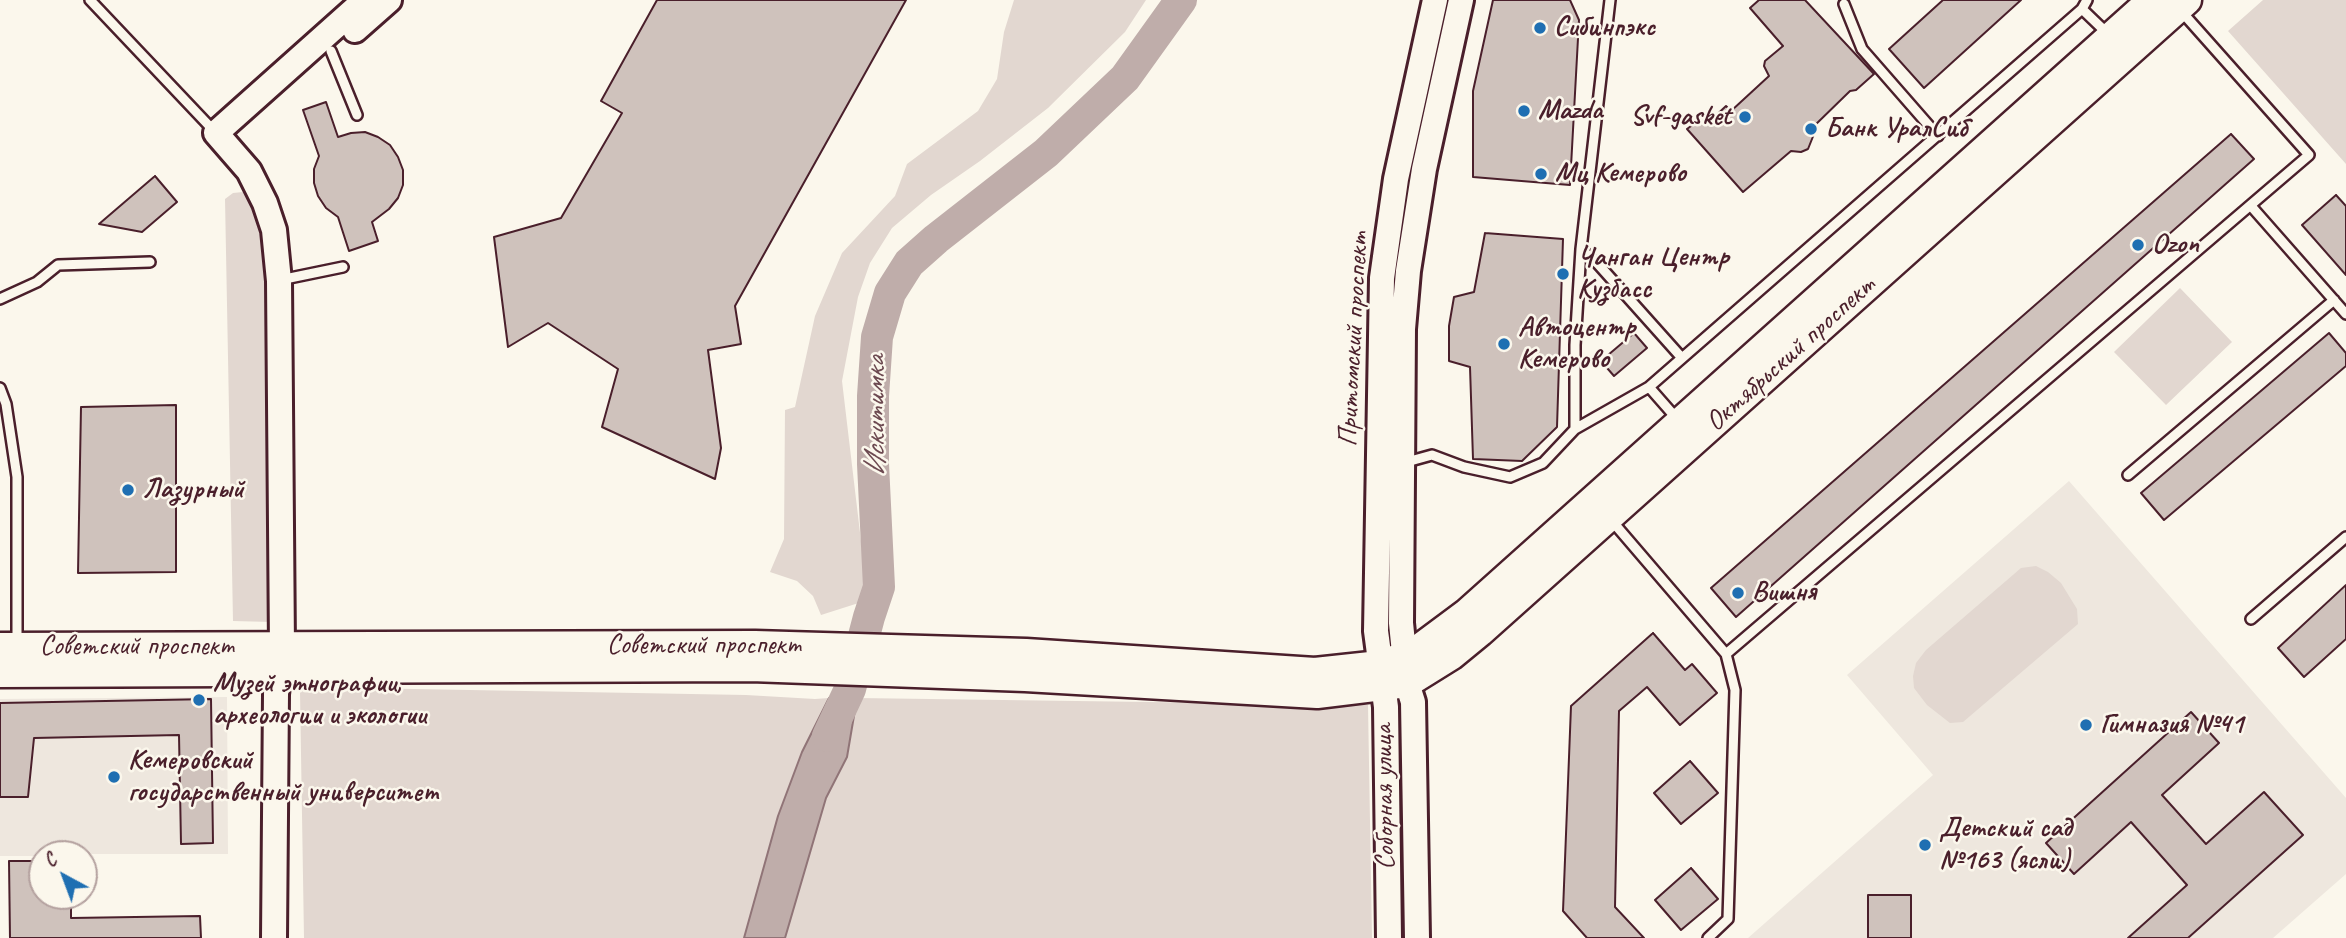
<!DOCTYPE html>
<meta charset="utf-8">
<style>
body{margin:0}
#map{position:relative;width:2346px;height:938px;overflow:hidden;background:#fbf7ec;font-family:Caveat,sans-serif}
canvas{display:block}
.north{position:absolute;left:28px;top:840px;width:70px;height:70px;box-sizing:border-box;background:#fbf7ec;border:2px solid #b4a19f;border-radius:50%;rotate:319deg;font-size:19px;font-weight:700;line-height:28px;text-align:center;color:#4a1f2b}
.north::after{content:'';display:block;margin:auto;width:24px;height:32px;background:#1f6fb2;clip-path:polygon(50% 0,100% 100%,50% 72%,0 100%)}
</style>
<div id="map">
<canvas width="2346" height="938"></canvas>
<div class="north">С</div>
</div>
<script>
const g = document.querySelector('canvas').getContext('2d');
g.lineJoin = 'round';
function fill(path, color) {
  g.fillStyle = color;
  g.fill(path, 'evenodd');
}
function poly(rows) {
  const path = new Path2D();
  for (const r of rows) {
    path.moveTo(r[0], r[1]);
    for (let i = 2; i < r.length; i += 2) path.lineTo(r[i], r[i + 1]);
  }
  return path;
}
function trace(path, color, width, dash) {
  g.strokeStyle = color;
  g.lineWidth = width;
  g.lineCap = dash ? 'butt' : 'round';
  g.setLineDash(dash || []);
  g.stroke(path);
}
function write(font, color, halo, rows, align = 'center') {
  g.font = font + ' Caveat,sans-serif';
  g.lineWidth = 5;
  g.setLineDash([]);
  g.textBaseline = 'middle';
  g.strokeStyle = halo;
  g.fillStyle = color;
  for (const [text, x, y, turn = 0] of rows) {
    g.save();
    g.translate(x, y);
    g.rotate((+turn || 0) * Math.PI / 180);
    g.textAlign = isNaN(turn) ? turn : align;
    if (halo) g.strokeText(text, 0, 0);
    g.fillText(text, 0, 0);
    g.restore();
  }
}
const built = poly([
 [2069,481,2346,798,2346,874,2273,938,1748,938,1933,775,1847,675],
 [227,697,228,854,42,854,42,856,0,856,0,699]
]);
const green = poly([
 [1014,0,1146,0,1125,32,1048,108,980,161,931,195,892,228,870,263,858,297,842,381,868,600,821,615,813,596,797,581,770,572,784,539,785,410,795,407,815,316,842,253,895,196,907,164,978,111,997,79,1004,32],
 [2263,0,2346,0,2346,164,2228,31],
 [243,192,251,195,266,223,272,622,233,621,225,199,233,193],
 [2180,288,2232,342,2166,405,2114,352],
 [2036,566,2048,572,2061,583,2077,609,2078,624,1963,722,1950,723,1927,705,1914,688,1913,676,1916,663,1926,650,2021,568],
 [304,687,746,695,815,699,829,698,802,752,778,816,744,938,304,938,300,692],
 [857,698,1368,705,1372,938,785,938,826,798,847,757]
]);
const water = poly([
 [829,698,857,698,847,757,826,798,785,938,744,938,778,816,802,752,829,698]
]);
const river = poly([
 [828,736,850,689,869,617,879,587,873,464,873,396,877,337,890,293,909,263,936,239,1046,153,1125,78,1181,0]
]);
const building = poly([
 [657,0,906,0,735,306,741,344,708,350,721,448,715,479,602,427,618,369,548,323,508,347,494,237,561,218,622,113,601,101,657,0],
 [1493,0,1570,0,1579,20,1570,185,1473,177,1473,91,1493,0],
 [1759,0,1805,0,1874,74,1856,90,1850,91,1811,129,1814,134,1808,149,1801,152,1791,151,1743,192,1687,129,1703,117,1708,123,1726,106,1731,111,1769,76,1764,66,1765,61,1783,46,1750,8,1759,0],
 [1943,0,2021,0,1924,88,1889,49,1943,0],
 [326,102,338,137,351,133,365,132,378,137,390,145,398,157,403,170,403,185,398,198,389,209,372,222,378,241,349,251,338,217,326,208,318,196,314,183,314,169,319,156,303,110,326,102],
 [2231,134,2254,159,1736,617,1711,588,2231,134],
 [155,176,177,202,142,232,99,224,155,176],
 [2336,195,2346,206,2346,275,2302,225,2336,195],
 [1485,233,1563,239,1557,427,1522,461,1473,459,1470,367,1449,361,1449,326,1454,297,1474,292,1485,233],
 [1634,333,1647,348,1614,376,1601,361,1634,333],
 [2329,333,2346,353,2346,366,2164,520,2141,493,2329,333],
 [176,405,176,572,78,573,81,407,176,405],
 [2346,585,2346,639,2304,677,2278,648,2346,585],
 [1653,633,1685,670,1692,664,1717,693,1680,725,1647,687,1619,711,1615,907,1644,938,1587,938,1563,911,1571,706,1653,633],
 [211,699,213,843,181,844,179,735,34,738,28,797,0,797,0,703,211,699],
 [2191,712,2219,743,2162,795,2206,844,2264,792,2303,835,2188,938,2128,938,2187,885,2131,822,2074,874,2046,843,2191,712],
 [1690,761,1718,793,1681,824,1654,793,1690,761],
 [9,861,42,861,42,896,71,896,71,918,200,916,201,938,10,938,9,861],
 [1691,868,1718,899,1681,930,1655,900,1691,868],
 [1868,895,1911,895,1911,938,1868,938,1868,895]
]);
const lane = poly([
 [90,0,215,132],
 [2087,0,2082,9,2109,35],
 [1844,4,1862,49,1938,136],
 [331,51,357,115],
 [2251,206,2346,314],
 [1581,249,1598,264,1682,358],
 [280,280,343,267],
 [0,299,37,282,58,265,150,262],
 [1649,387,1678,420],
 [0,388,6,404,17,477,17,643],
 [1575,429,1649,387,2082,9],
 [1403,463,1432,455,1464,467,1510,477,1543,463,1575,429,1575,345,1581,249,1610,0],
 [2128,475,2334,300],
 [1612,521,1726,654,1735,690,1728,919,1708,938],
 [2251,619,2346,537],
 [1726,654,2309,155,2181,11]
]);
const secondary = poly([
 [355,30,389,0],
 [274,938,276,694,282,648,279,281,274,230,265,203,249,171,216,133,365,0],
 [1389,938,1386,707,1376,631,1382,278,1396,179,1435,0],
 [1417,938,1413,702,1407,683,1401,623,1403,329,1408,271,1424,169,1461,0]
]);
const primary = poly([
 [0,647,755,645,1026,653,1315,672,1380,665,1405,656,1420,648,1467,613,2152,0],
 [0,673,232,672,279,669,751,667,1025,677,1317,694,1407,683,1452,655,1480,632,2187,0]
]);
const markers = [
 [1540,28,7,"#1f6fb2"],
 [1524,111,7,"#1f6fb2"],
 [1745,117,7,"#1f6fb2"],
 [1811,129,7,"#1f6fb2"],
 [1541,174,7,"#1f6fb2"],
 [2138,245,7,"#1f6fb2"],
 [1563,274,7,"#1f6fb2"],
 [1504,344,7,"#1f6fb2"],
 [128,490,7,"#1f6fb2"],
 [1738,593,7,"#1f6fb2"],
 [199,700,7,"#1f6fb2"],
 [2086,725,7,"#1f6fb2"],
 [114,777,7,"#1f6fb2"],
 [1925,845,7,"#1f6fb2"]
];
const poiNames = [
 ["Сибинпэкс",1554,28],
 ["Mazda",1538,111],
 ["Svf-gasket",1731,117,"right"],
 ["Банк УралСиб",1825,129],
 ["Мц Кемерово",1555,174],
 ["Ozon",2152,245],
 ["Чанган Центр",1577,258],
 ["Кузбасс",1577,290],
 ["Автоцентр",1518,328],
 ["Кемерово",1518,360],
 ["Лазурный",142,490],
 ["Вишня",1752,593],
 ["Музей этнографии,",213,684],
 ["археологии и экологии",213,716],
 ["Гимназия №41",2100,725],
 ["Кемеровский",128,761],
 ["государственный университет",128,793],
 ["Детский сад",1939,829],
 ["№163 (ясли)",1939,861]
];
const streetNames = [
 ["Притомский проспект",1354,339,-87],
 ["Октябрьский проспект",1791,354,-42],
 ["Советский проспект",704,646],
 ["Советский проспект",137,647],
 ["Соборная улица",1385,797,-91]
];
const waterNames = [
 ["Искитимка",876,416,-90]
];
fill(built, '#eee7de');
fill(green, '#e2d7d0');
fill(water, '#bfadaa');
trace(water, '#907477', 2);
trace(river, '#bfadaa', 32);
fill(building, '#cfc2bc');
trace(building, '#4a1f2b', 2);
trace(lane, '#4a1f2b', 14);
trace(secondary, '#4a1f2b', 30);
trace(primary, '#4a1f2b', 33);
trace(lane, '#fbf7ec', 9);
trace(secondary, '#fbf7ec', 24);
trace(primary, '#fbf7ec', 28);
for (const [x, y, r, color] of markers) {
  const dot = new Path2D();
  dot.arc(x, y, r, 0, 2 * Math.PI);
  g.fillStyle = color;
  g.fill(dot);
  trace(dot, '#fbf7ec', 2.5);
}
write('bold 28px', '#4a1f2b', '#fbf7ec', poiNames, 'left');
write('28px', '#4a1f2b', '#fbf7ec', streetNames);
write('italic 30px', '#6d4a51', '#fbf7ec', waterNames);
</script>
